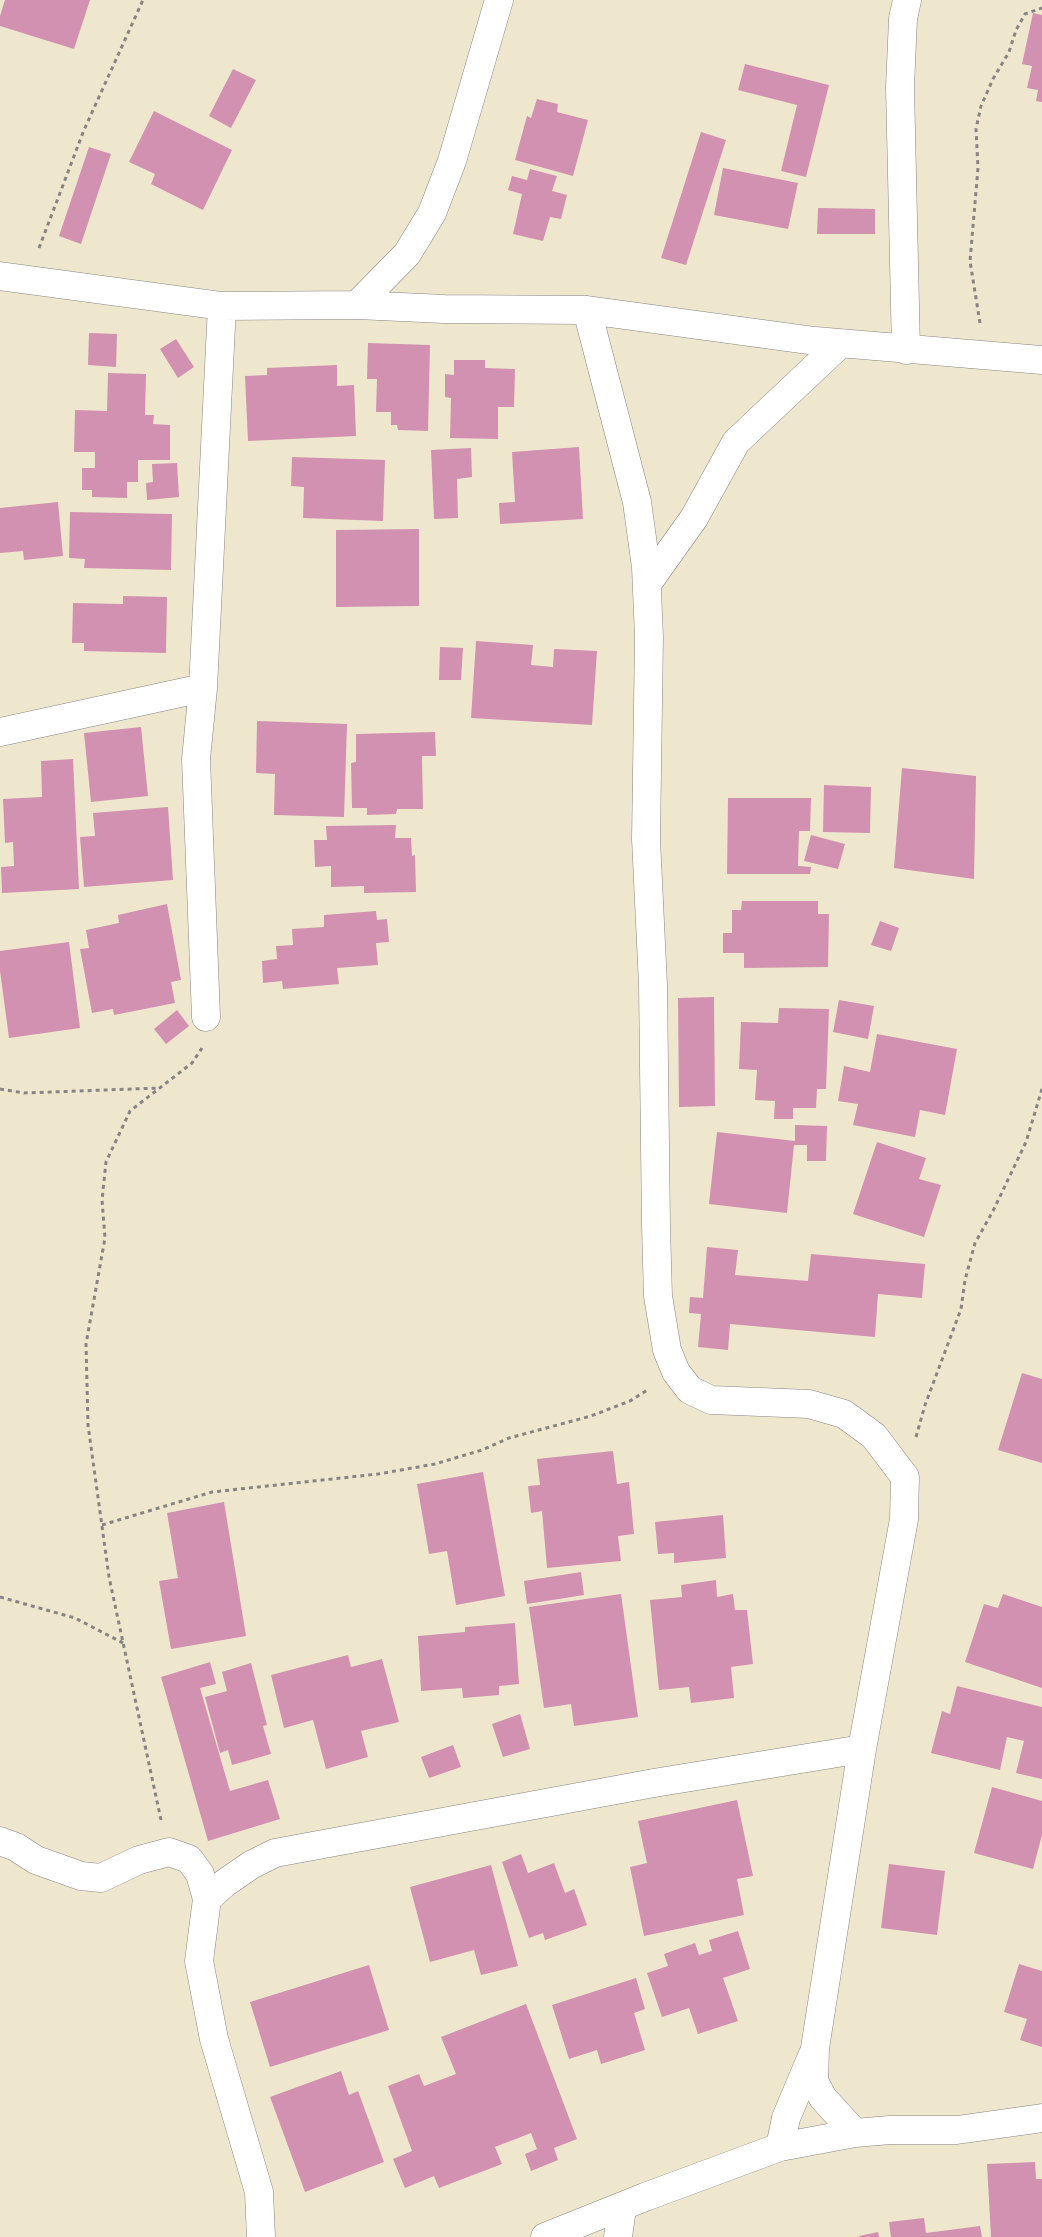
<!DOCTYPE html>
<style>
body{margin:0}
canvas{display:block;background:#eee7ce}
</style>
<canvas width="1042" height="2237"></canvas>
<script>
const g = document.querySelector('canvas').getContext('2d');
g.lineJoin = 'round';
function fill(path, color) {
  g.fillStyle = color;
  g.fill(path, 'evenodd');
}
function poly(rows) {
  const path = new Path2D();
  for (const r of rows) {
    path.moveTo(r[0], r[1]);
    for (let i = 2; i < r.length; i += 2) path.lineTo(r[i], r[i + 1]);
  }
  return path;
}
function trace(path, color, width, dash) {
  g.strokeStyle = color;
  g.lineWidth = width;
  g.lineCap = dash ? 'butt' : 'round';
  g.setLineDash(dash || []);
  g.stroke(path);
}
const building = poly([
 [5,0,90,0,74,49,0,26,0,16],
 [1033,13,1042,15,1042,102,1036,101,1038,90,1027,88,1032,66,1022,64],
 [745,64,829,85,806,177,781,171,797,105,738,90],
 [233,69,256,80,231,128,209,116],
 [537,99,558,104,557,112,588,120,573,176,515,160,527,116,531,118],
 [154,111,232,150,203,210,151,184,155,174,129,162],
 [701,132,726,140,686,265,661,258],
 [89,147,111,154,81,244,59,236],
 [723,168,798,183,788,229,714,215],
 [530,169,557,176,552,191,567,195,561,219,550,217,543,241,513,234,522,194,508,190,512,176,527,180],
 [818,208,875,209,875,234,817,234],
 [89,333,117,334,116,367,88,365],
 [176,339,194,367,178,378,160,349],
 [368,343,430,345,428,431,398,430,397,425,391,425,391,412,376,412,377,379,367,379],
 [454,360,485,360,485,368,515,369,514,407,498,407,498,439,450,438,451,398,445,397,445,374,454,375],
 [337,365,337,386,354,385,356,436,248,441,245,376,267,375,267,368],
 [108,373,146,374,145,415,154,415,153,424,170,425,170,460,138,460,138,482,127,482,127,498,92,497,92,490,82,490,82,468,95,468,95,452,74,452,75,410,107,411],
 [579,447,583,519,500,524,499,503,515,502,512,452],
 [471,448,472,477,457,479,458,518,434,519,431,450],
 [292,457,385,460,383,521,303,518,304,487,291,486],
 [177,463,179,497,147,500,146,483,153,482,152,464],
 [58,502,63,556,24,560,23,551,0,553,0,508],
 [70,512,172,514,171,570,84,568,85,559,69,558],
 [419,529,419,606,336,607,336,530],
 [123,596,167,597,166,653,84,651,84,643,72,643,73,603,123,604],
 [476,641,533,645,531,665,553,667,554,649,597,651,592,725,471,718],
 [440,647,463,648,461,680,439,680],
 [257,721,347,724,344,817,274,815,275,774,256,773],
 [141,727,148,796,91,802,84,733],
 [435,732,436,756,422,756,423,809,397,809,396,814,367,815,367,808,352,808,351,763,356,762,356,734],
 [73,759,79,889,2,893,1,867,14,866,13,842,5,843,3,799,42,797,41,761],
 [902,768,976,776,974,879,894,868],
 [824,785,871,787,870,833,823,832],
 [728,798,811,798,810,831,799,831,798,866,811,867,810,874,727,874],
 [168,807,173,880,84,887,80,837,95,836,93,813],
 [396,825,395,838,411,838,412,856,415,855,416,892,364,893,364,886,331,887,331,866,315,867,314,840,327,840,326,826],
 [811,835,845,844,838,869,804,861],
 [742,901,818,901,818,914,829,914,828,967,744,968,744,953,723,953,723,933,732,933,732,910,741,910],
 [167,904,181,980,171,982,175,1003,114,1015,113,1009,92,1013,80,949,89,948,86,930,119,923,118,915],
 [376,911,377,920,387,919,389,942,376,943,378,965,337,968,339,984,283,989,282,981,263,983,262,961,277,959,276,946,293,945,292,929,324,927,324,915],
 [880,921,899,928,891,951,871,945],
 [69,942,80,1028,9,1038,0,971,0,951],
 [714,997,715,1106,679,1107,678,998],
 [839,1000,874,1006,868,1039,833,1032],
 [779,1008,829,1009,826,1089,817,1089,816,1108,793,1108,793,1119,774,1119,775,1101,755,1100,757,1070,739,1069,741,1022,778,1023],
 [177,1010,189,1026,166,1044,154,1029],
 [877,1034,957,1049,945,1115,920,1110,915,1137,853,1125,858,1104,838,1101,844,1066,870,1072],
 [795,1125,827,1126,826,1161,807,1161,807,1145,794,1145,787,1213,709,1204,717,1132,795,1141],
 [877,1142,926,1158,919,1179,941,1185,924,1237,853,1214],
 [707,1247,738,1250,735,1275,808,1281,811,1254,925,1264,922,1298,878,1294,875,1337,730,1324,728,1350,698,1347,701,1314,689,1313,690,1297,703,1298],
 [1022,1373,1042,1379,1042,1463,998,1450],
 [613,1451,617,1484,629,1482,634,1534,618,1536,621,1561,547,1568,542,1511,531,1513,528,1486,540,1485,537,1459],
 [483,1472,505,1596,456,1605,447,1551,429,1554,417,1484],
 [224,1502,246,1636,171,1649,159,1581,178,1578,167,1513],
 [723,1515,726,1558,674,1563,674,1553,658,1554,655,1522],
 [581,1572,584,1595,527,1604,524,1581],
 [716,1580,717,1597,733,1594,735,1610,747,1610,753,1664,731,1667,734,1698,691,1703,689,1687,659,1690,650,1600,682,1597,681,1585],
 [621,1594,638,1717,574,1726,571,1704,544,1708,529,1607],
 [1003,1594,1042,1607,1042,1688,965,1662,984,1604,998,1608],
 [515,1623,519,1684,499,1686,499,1695,463,1698,462,1688,421,1691,418,1636,465,1632,465,1627],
 [348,1655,351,1667,382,1659,399,1722,361,1731,368,1757,326,1769,313,1720,284,1728,271,1675],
 [210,1662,216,1684,200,1688,230,1791,268,1780,280,1819,208,1841,161,1677],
 [251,1663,267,1725,263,1726,271,1754,232,1765,228,1750,220,1753,205,1697,227,1691,222,1672],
 [957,1686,1042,1707,1042,1779,1016,1773,1024,1741,1007,1737,1000,1770,931,1753,942,1711,950,1714],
 [520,1714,530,1749,503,1757,492,1724],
 [453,1745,461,1767,429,1778,421,1757],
 [992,1787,1042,1801,1042,1835,1033,1869,974,1853],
 [737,1800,753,1876,737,1879,744,1915,644,1936,630,1867,647,1863,638,1821],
 [521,1854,528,1873,554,1863,565,1893,574,1889,587,1925,545,1940,543,1933,529,1938,502,1862],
 [889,1864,945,1871,937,1935,881,1928],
 [491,1865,518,1966,481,1975,474,1950,430,1962,410,1887],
 [738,1931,750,1969,723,1978,738,2021,698,2034,689,2008,662,2017,647,1973,668,1966,664,1954,695,1943,699,1955,712,1951,709,1940],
 [1019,1964,1042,1971,1042,2047,1020,2040,1027,2019,1004,2012],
 [369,1965,389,2030,270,2067,250,2002],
 [636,1978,645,2009,634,2013,645,2050,601,2064,597,2050,569,2059,552,2005],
 [526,2004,577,2139,554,2148,558,2160,531,2171,525,2154,537,2149,531,2133,495,2147,502,2164,439,2188,434,2176,405,2188,393,2159,412,2151,388,2086,419,2074,424,2086,456,2074,441,2037],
 [341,2071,349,2095,358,2091,384,2162,305,2192,270,2097],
 [1035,2162,1036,2179,1042,2179,1042,2237,991,2237,987,2164],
 [924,2218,926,2233,980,2226,982,2237,891,2237,889,2222],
 [878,2232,879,2237,860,2237,859,2236]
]);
const path = poly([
 [39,248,84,130,143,0],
 [980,323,970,261,978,168,976,129,981,106,993,79,1009,52,1016,30,1025,14,1042,8],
 [0,1089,24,1093,159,1088],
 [916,1437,925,1405,961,1309,965,1280,975,1243,993,1211,1026,1142,1042,1089],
 [102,1525,212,1492,378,1474,435,1464,482,1450,509,1438,591,1416,630,1401,649,1389],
 [0,1597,75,1618,123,1643],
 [161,1820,109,1577,88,1425,86,1344,105,1238,102,1200,106,1162,130,1111,192,1063,202,1048]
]);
const minor = poly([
 [0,276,222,306,357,305,444,309,587,310,815,341,1042,360],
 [357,305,407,254,432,213,452,161,499,0],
 [587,310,637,502,646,567,649,637,646,839,653,985,656,1226,658,1296,667,1350,676,1372,690,1390,711,1400,809,1404,844,1414,874,1436,905,1477,904,1519,862,1749,815,2048,814,2081,823,2098,855,2133],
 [906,350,900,87,903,19,907,0],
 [647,584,694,518,736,442,840,344],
 [0,732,203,688],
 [206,1017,196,759,203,688,222,306],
 [0,1841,16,1847,36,1860,81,1876,101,1878,139,1860,169,1852,189,1859,200,1874,207,1899],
 [780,2147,786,2118,812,2056],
 [261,2237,259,2192,214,2039,199,1961,207,1899,225,1883,251,1865,275,1853,654,1783,862,1749],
 [545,2237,645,2197,780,2147,855,2133,890,2130,957,2130,1042,2118],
 [618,2237,622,2208]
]);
fill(building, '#d291b0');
trace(minor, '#888484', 29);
trace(path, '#888484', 3, [4, 4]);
trace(minor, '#fff', 28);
</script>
